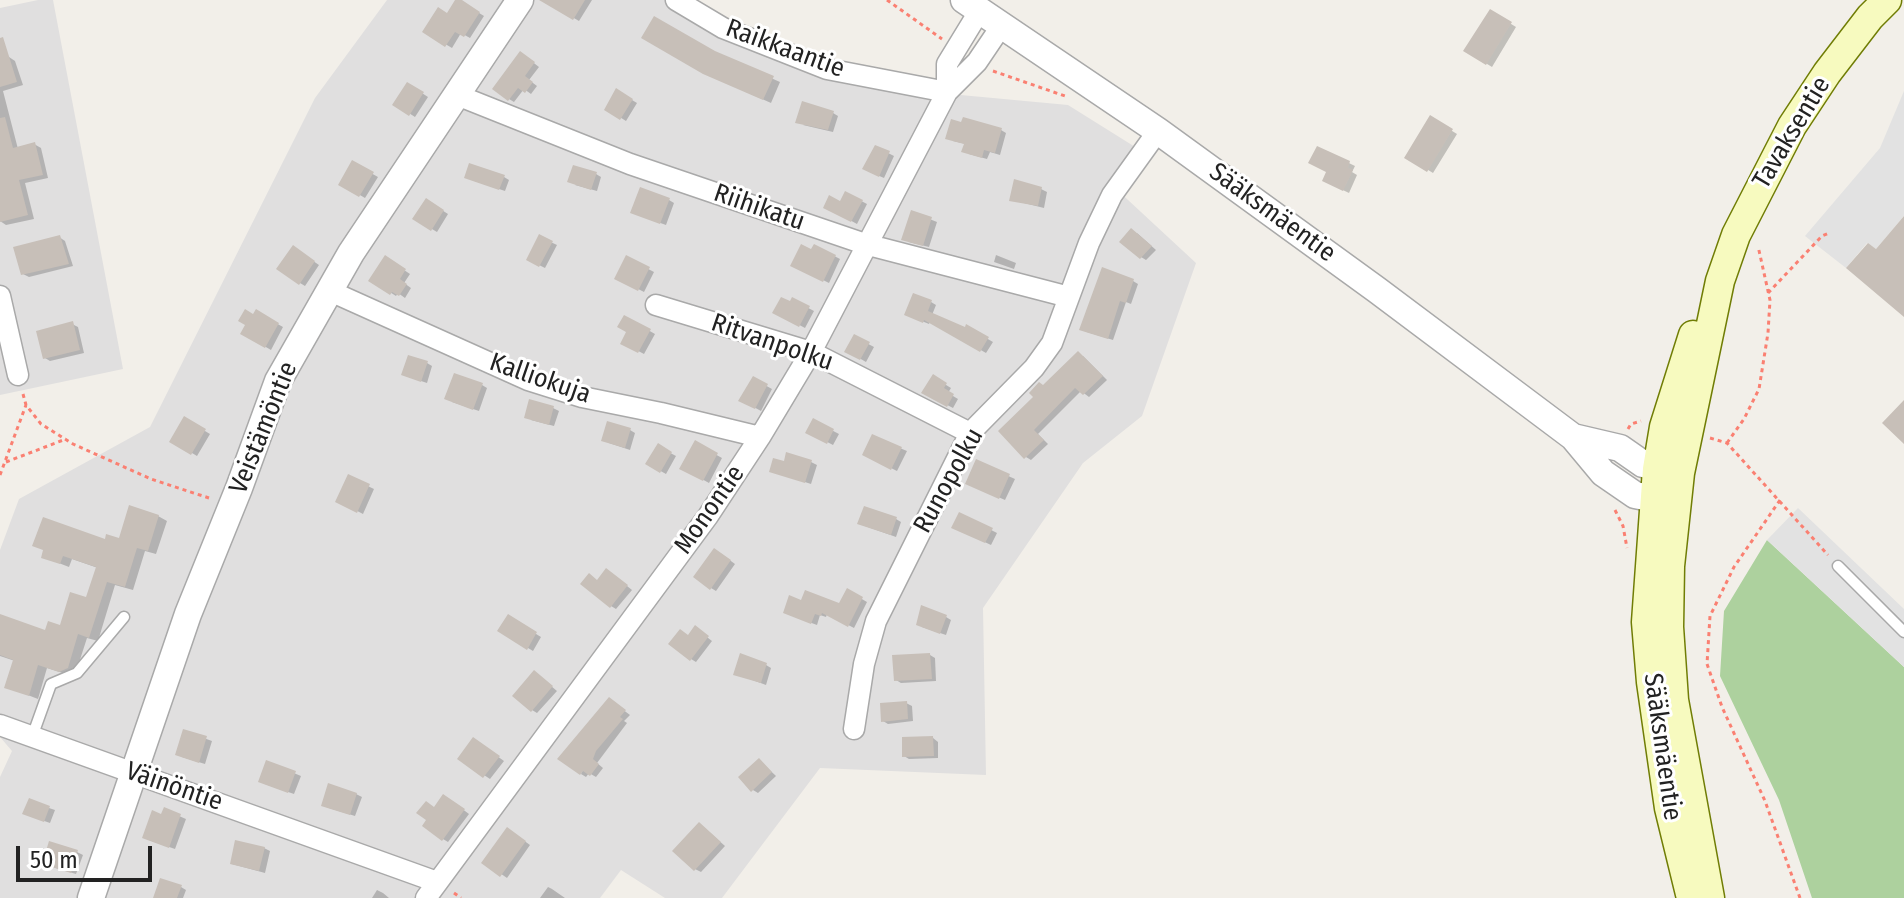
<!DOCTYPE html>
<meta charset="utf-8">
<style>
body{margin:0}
#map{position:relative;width:1904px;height:898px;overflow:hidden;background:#f2efe9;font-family:"Fira Sans Condensed",sans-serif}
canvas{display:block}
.scale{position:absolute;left:16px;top:846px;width:136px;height:36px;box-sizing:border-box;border:4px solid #222;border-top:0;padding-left:10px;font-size:24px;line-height:28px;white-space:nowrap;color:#222;-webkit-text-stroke:6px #fff;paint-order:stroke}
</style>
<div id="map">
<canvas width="1904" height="898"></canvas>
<div class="scale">50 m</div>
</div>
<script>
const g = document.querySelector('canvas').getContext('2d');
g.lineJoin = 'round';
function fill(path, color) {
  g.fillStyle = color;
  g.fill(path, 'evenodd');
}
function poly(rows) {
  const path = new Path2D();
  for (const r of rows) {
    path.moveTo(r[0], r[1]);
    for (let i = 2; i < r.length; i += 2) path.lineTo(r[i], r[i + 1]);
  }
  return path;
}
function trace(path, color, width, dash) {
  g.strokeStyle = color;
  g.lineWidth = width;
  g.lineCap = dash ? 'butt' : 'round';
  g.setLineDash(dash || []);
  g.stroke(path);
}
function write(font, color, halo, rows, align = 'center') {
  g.font = font + ' "Fira Sans Condensed",sans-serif';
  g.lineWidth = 6;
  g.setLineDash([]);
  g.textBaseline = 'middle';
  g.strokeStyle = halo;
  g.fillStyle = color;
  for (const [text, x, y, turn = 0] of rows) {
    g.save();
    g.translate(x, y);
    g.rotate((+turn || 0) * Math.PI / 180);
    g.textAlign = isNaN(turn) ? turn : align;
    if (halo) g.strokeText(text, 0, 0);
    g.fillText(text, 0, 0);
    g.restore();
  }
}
const residential = poly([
 [38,0,53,0,123,369,0,395,0,8],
 [387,0,666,0,724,36,826,74,944,104,950,94,1068,105,1140,150,1114,187,1196,263,1142,416,1083,463,983,608,986,775,820,768,722,898,665,898,621,870,600,898,0,898,0,777,12,751,0,737,0,550,19,499,150,427,315,98]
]);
const forest = poly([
 [1767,540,1904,667,1904,898,1812,898,1779,800,1720,676,1724,611]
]);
const parking = poly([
 [1904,91,1904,216,1876,249,1867,243,1846,268,1805,236,1880,148],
 [1798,508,1904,609,1904,667,1767,540]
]);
const shadow = poly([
 [458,0,484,16,470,38,461,33,452,48,425,32,448,15],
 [559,0,592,0,579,21,555,7],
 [1490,11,1516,27,1492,67,1466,51],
 [714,53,780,82,771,103,713,77],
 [9,57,15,61,23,85,3,91,18,149,34,144,41,148,48,178,25,183,34,219,6,225,0,221,0,59],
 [526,57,539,67,529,80,537,86,531,94,524,89,514,102,509,99],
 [408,84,428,97,415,117,395,104],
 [617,91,637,103,626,121,607,109],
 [833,113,838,116,833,132,803,125],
 [1431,118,1457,134,1433,173,1407,157],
 [1001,130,1006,133,1000,155,990,152,987,159,969,154,966,144,953,141],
 [876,147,894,156,884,178,870,172],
 [1318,148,1355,166,1352,172,1357,175,1349,193,1324,181,1329,171],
 [353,163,378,177,365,198,341,184],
 [596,174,601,177,597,191,575,185],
 [504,177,509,180,505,191,472,180],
 [1041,189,1047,192,1044,208,1012,200],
 [846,193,867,204,857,224,826,207,841,203],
 [426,200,448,214,437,232,415,219],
 [669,200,674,203,666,225,638,215],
 [912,212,937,222,929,247,909,242],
 [1137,233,1156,250,1146,260,1141,257],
 [59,237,65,241,73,266,29,277,23,274],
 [540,237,557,245,545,268,529,260],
 [815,246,840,259,829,283,795,266,812,252],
 [294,248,319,265,305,286,300,283],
 [996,255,1016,263,1014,269,994,262],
 [386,258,410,274,404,283,411,288,405,298,398,293,396,296,371,280],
 [627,258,654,272,644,292,617,278],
 [1133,281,1138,284,1131,304,1126,302,1113,340,1087,332],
 [793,300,814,311,805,328,775,312,791,304],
 [931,302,936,305,932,315,966,329,967,327,993,342,986,353,930,321,929,324,912,317],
 [256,312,283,327,271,350,242,333],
 [625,317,655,334,644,354,623,343,629,331],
 [72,324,78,327,84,353,50,361,45,358],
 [855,337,874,347,866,362,847,351],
 [1083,356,1107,380,1089,397,1081,391,1038,434,1048,444,1031,460,1026,457,1044,387],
 [427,363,432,366,427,383,409,377],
 [933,377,951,388,948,393,958,399,953,408,924,393],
 [754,379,772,389,761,411,741,400],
 [482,385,487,388,479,411,452,402],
 [553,408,559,411,554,426,531,420],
 [185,419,210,434,197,456,172,441],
 [814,421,839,434,833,445,808,432],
 [630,430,635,433,630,450,609,443],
 [873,437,907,451,897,471,865,455],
 [695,443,722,458,709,483,682,468],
 [661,448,676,456,666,474,648,464],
 [811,462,817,465,811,484,771,471,785,464],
 [977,462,1015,479,1005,500,973,486],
 [349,477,374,489,363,514,338,501],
 [960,514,997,533,991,545,959,530],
 [158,516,167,521,156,554,145,551,133,590,115,585,98,641,87,638,76,672,69,675,47,668,38,699,7,687,15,661,0,656,0,616,46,632,61,627,88,600,98,568,72,559,69,567,43,557,120,540],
 [896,519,901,522,896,537,865,526],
 [720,553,735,564,716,591,711,588],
 [612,574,632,590,616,609,611,606,598,582],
 [848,591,867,602,854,628,827,614,826,617,820,615,817,625,790,615,802,602,840,606],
 [508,617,541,637,533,651,500,631],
 [946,617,951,620,946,635,922,627],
 [699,631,712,641,696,662,691,659,689,637],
 [930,655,935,658,936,681,901,683,896,680],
 [766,665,771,668,766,685,736,674],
 [539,676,557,691,537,713,532,710],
 [614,703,630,715,624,721,627,723,597,763,603,768,596,777,589,773,586,777,581,774],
 [906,703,912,706,913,721,888,724,883,721],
 [184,731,212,741,205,764,182,757],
 [933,738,938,742,938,758,909,759,904,756],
 [479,743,504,761,490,779,460,759],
 [759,760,776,776,758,793,753,790],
 [267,762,301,776,294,794,265,784],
 [356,794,362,797,355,816,329,808],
 [449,799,469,814,448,842,443,839,434,809],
 [49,808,55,810,50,823,30,816],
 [165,810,186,819,175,849,149,840],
 [700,824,725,846,701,872,695,869],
 [512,832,530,845,507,878,484,862],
 [264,848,270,851,265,873,232,864],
 [77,852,83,855,76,874,49,866],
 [181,887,186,890,183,898,155,898],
 [548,887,552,889,565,898,540,898],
 [377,890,383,893,389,898,372,898]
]);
const building = poly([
 [455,0,462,0,480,12,464,37,455,32,445,47,422,32,438,7,447,13],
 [539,0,585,0,573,20],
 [1490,9,1512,22,1486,65,1463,51],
 [654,16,715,51,774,76,763,100,703,74,641,38],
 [3,37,17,82,0,87,0,38],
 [520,51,535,62,525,76,533,82,525,93,518,88,508,101,492,89],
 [407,82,424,92,409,116,392,105],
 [616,88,633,99,620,120,604,110],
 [802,101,834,111,828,130,795,123],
 [1430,115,1453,129,1427,172,1404,158],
 [5,117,13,148,35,142,43,175,19,180,28,215,0,222,0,118],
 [963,117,1002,128,995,153,984,150,982,158,961,152,964,144,945,139,951,119,961,122],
 [875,145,890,151,879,177,862,169],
 [1317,146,1350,161,1348,168,1353,170,1343,191,1322,181,1326,172,1308,163],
 [352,160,374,172,359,197,338,185],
 [469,163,505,175,499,190,464,178],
 [573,165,597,172,591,190,567,182],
 [1014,179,1042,187,1038,206,1009,201],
 [640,187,670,198,660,224,630,213],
 [845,191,863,200,851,222,823,208,829,195,840,201],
 [426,198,444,210,431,231,412,219],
 [911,210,932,217,923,246,901,240],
 [1904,216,1904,317,1846,268,1868,243,1876,249],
 [1131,228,1152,246,1140,259,1119,242],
 [539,234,553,241,539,267,526,260],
 [60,235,69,264,21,275,13,247],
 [801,244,811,249,814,244,836,255,823,282,790,266],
 [293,245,315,261,299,285,276,269],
 [385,255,406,269,400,279,407,284,399,296,392,292,390,295,368,281],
 [626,255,650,267,638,291,614,279],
 [1102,267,1134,279,1126,303,1120,301,1108,339,1079,330],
 [913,293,932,300,928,311,965,327,966,324,989,337,980,352,924,320,923,323,904,315],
 [781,297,790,301,792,297,810,306,799,327,772,313],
 [245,309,253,314,256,309,279,323,265,348,240,334,245,325,238,321],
 [624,315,651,329,638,353,620,344,626,332,617,327],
 [73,321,80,350,43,359,36,331],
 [854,334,870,342,860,360,844,352],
 [1078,351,1103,376,1083,395,1075,388,1034,430,1044,440,1024,459,998,431,1033,397,1029,393,1039,382,1043,385],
 [408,355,428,361,421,382,401,375],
 [454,373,483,383,473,410,444,399],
 [933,374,947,383,944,388,954,394,947,407,921,393],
 [753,376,768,384,755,409,738,401],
 [529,399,554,406,549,425,524,418],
 [1904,400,1904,444,1882,423],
 [184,416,206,429,191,455,169,442],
 [813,418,834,429,827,444,805,433],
 [607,421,631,428,625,448,601,441],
 [872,434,902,447,891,470,862,455],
 [695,440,718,453,703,481,679,469],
 [658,443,672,452,660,473,645,464],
 [786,452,812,460,805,483,769,472,773,458,784,461],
 [976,459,1010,474,999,499,965,484],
 [348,474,370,484,357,513,335,502],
 [129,505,159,515,148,551,137,548,125,587,107,582,89,638,78,634,68,668,59,672,38,665,29,696,4,688,13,660,0,655,0,614,45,630,48,621,60,625,70,592,86,597,96,567,63,556,60,564,41,558,43,550,32,546,43,517,105,539,106,534,119,538],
 [864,506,897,517,891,535,857,524],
 [959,512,993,528,985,543,951,528],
 [714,548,731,560,710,590,693,577],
 [606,568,628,585,610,608,580,584,589,573,597,580],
 [847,588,863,597,848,627,822,613,821,616,815,614,811,624,783,613,789,595,801,600,805,590,839,603],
 [921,605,947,615,940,634,916,625],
 [508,614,537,632,527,650,497,631],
 [695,625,709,636,690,661,668,644,680,629,688,635],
 [740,653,767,663,761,683,733,675],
 [930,653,932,679,894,681,892,655],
 [534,670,553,686,531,712,512,696],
 [609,697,626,710,620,717,623,719,596,751,593,759,599,764,590,776,583,771,580,775,557,759],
 [907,701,908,719,881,722,880,703],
 [183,729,207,736,199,763,175,755],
 [933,736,934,756,902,757,902,737],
 [473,737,500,756,483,778,457,759],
 [759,758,772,772,751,792,738,777],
 [266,760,296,771,288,793,258,782],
 [328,783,357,793,350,815,321,806],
 [443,794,465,809,442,841,422,826,426,820,416,813,426,801,434,807],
 [29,798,50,806,44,822,22,814],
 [164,807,181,814,169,848,142,838,152,810,161,814],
 [699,822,721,842,694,871,672,851],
 [507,827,526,841,500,877,481,863],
 [235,840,265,847,259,871,230,864],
 [49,841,78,850,71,873,42,864],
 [160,878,182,885,177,898,153,898]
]);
const path = poly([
 [887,0,942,39],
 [993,71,1065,96],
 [1768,293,1822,236,1829,233],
 [23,394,26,405,41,424,73,444,151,479,209,498],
 [1628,429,1631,424,1641,421],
 [1710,438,1727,443,1828,555],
 [1727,443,1744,419,1759,389,1768,333,1770,300,1758,246],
 [6,462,66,439],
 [0,475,26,405],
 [1780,500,1734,567,1710,616,1707,664,1722,707,1765,801,1800,898],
 [1615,510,1623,526,1627,548],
 [454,893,461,898]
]);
const service = poly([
 [1838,566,1904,632],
 [32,737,51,684,77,673,124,617]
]);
const minor = poly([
 [676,0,723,28,827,69,947,92],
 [947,92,947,64,980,10],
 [457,95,630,164,865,244,1069,297],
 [330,291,528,380,582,397,661,413,760,437],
 [0,296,18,375],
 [656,305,811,352,970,433],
 [0,725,437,882],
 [854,729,864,664,876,621,970,433,1034,368,1052,343,1089,243,1112,195,1158,131],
 [426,898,708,516,760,437,811,352,947,92,977,62,1002,25]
]);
const tertiary = poly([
 [964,0,1158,131,1377,290,1573,437,1603,473,1635,495,1675,503],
 [1573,437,1620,448,1643,464,1677,473],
 [91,898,188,614,239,488,278,381,351,253,520,0]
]);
const secondary = poly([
 [1691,898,1669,808,1651,682,1646,622,1657,469,1664,427,1693,335],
 [1710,898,1674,700,1669,627,1670,566,1680,473,1720,281,1736,235,1792,126,1827,73,1870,17,1887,0]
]);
const streetNames = [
 ["Raikkaantie",785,49,20],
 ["Tavaksentie",1792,133,-59],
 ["Riihikatu",759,208,19],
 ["Sääksmäentie",1272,213,36],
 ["Ritvanpolku",772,343,19],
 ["Kalliokuja",540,379,19],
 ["Veistämöntie",264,428,-68],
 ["Runopolku",949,481,-61],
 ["Monontie",710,510,-55],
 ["Sääksmäentie",1662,747,82],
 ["Väinöntie",174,787,19]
];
fill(residential, '#e0dfdf');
fill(forest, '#add19e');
fill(parking, '#e2e2e2');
fill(shadow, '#0003');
fill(building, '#c7bfb8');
trace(service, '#a9a9a9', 13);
trace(minor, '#a9a9a9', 23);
trace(tertiary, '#a9a9a9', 29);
trace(secondary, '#707d05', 31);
trace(path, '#fa8072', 3, [4, 4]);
trace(service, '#fff', 10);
trace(minor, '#fff', 20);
trace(tertiary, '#fff', 26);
trace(secondary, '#f7fabf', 28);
write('26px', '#222', '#fff', streetNames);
</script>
